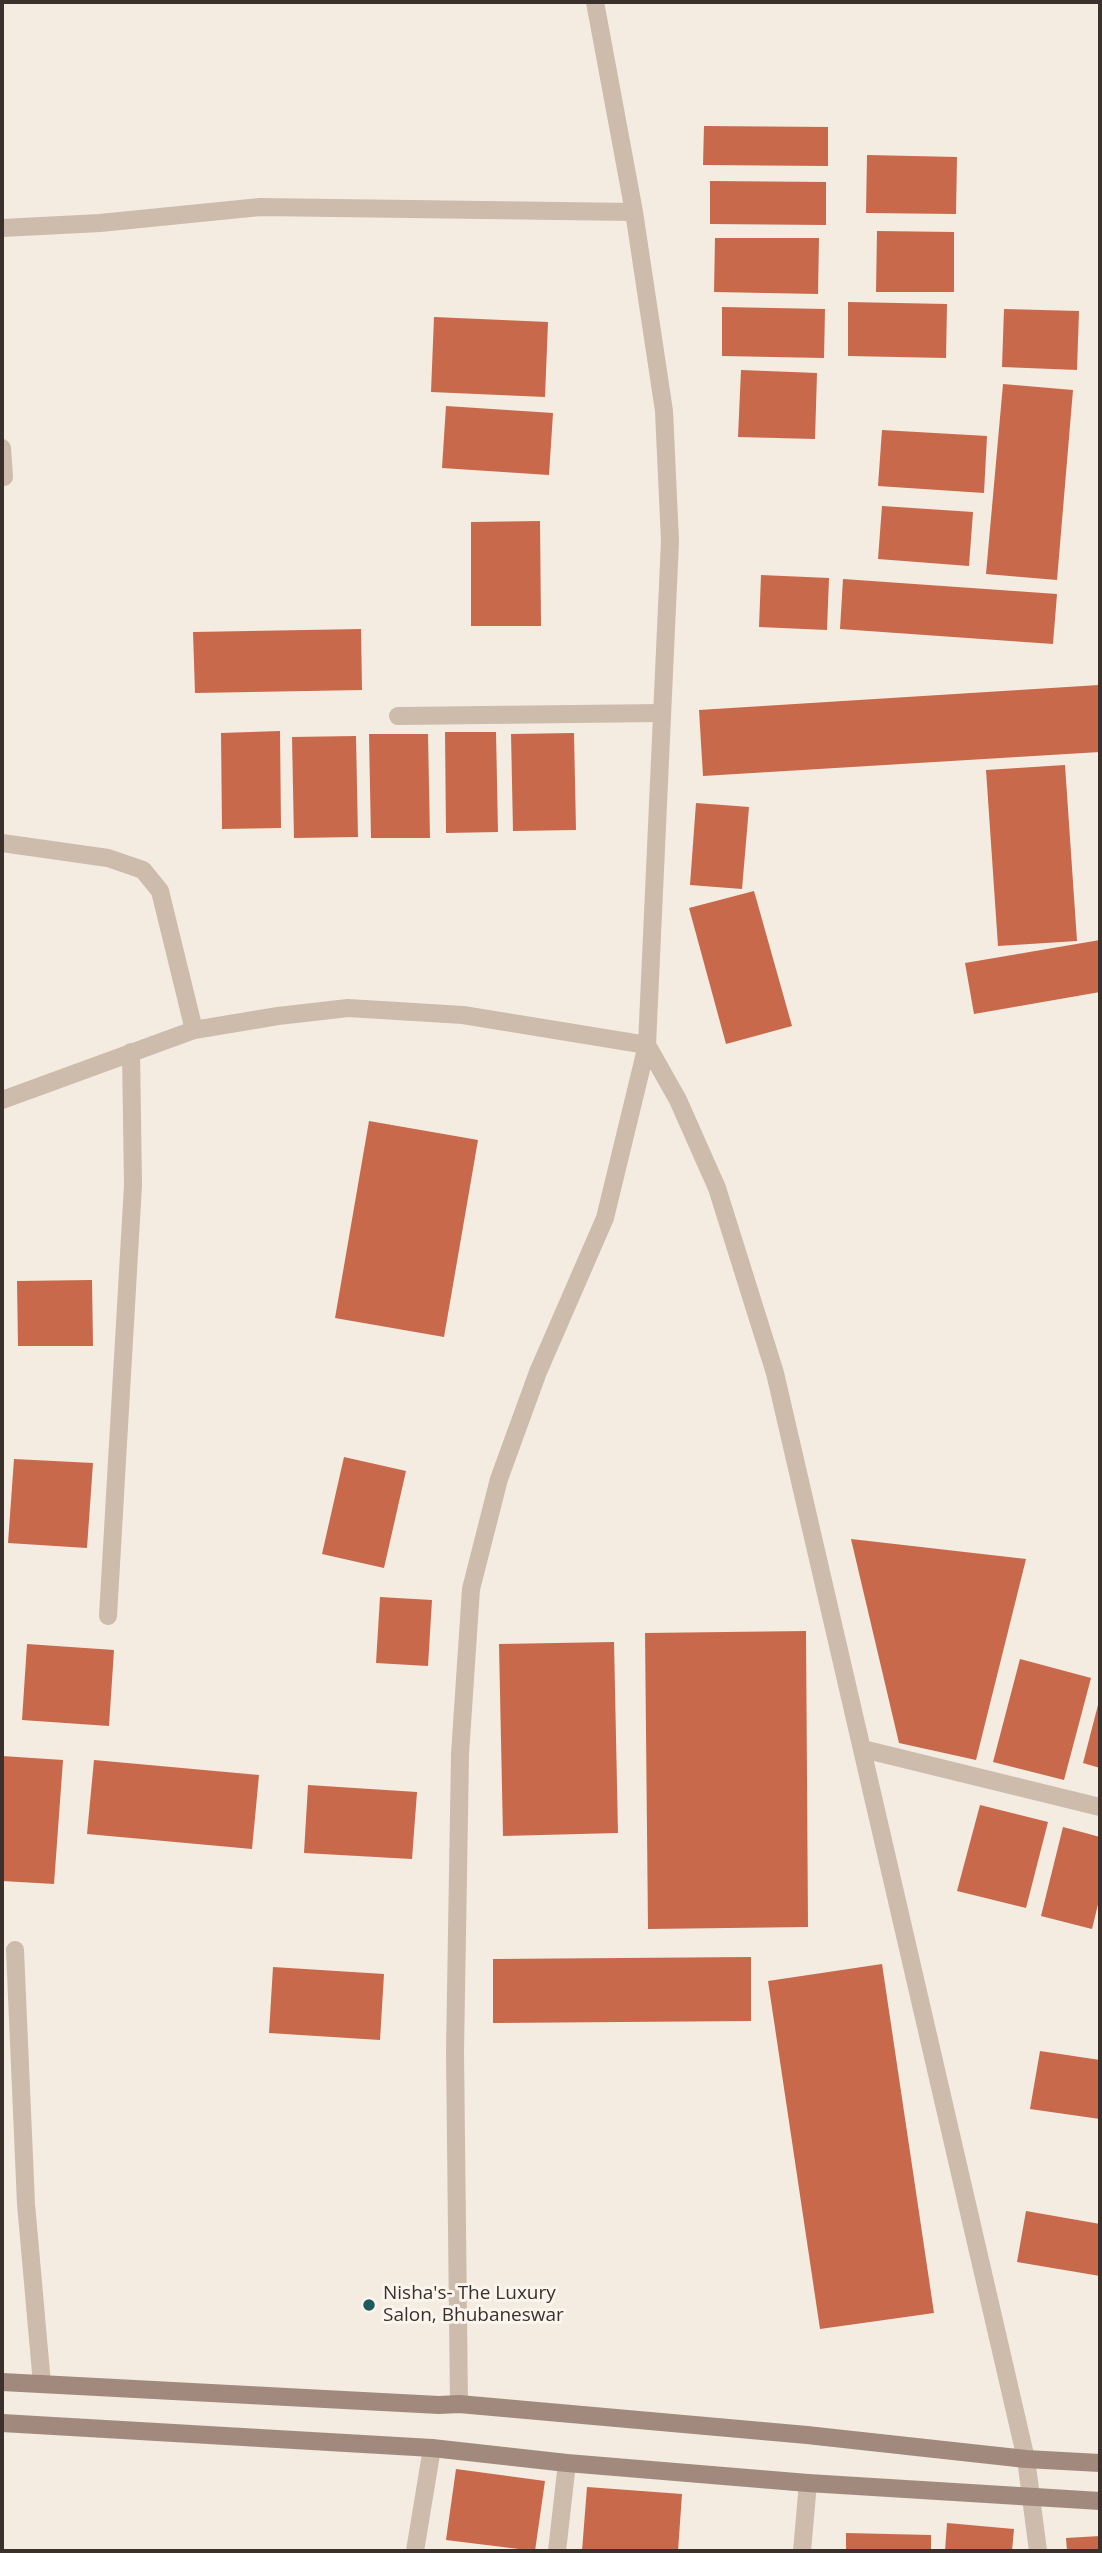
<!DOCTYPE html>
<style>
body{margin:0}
#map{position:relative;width:1102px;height:2553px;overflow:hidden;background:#f4ebe1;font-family:"Open Sans",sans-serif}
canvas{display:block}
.frame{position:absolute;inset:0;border:4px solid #3b302b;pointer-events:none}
</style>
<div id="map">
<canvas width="1102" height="2553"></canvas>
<div class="frame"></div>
</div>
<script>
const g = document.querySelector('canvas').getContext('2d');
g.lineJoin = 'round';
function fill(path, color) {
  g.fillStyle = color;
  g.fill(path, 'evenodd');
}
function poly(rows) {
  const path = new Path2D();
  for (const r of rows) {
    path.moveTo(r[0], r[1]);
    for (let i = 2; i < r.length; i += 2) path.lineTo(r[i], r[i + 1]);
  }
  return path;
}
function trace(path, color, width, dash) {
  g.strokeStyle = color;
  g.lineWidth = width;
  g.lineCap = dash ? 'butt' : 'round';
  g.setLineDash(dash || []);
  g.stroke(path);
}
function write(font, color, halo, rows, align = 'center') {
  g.font = font + ' "Open Sans",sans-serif';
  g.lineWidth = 6;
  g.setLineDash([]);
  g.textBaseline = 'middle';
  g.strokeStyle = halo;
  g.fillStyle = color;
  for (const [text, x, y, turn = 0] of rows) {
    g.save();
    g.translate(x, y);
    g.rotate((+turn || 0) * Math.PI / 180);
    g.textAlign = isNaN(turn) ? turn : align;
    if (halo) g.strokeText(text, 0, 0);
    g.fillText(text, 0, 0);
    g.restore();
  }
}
const building = poly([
 [704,126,828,127,828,166,703,165],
 [867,155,957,157,956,214,866,213],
 [710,181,826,182,826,225,710,224],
 [877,231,954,232,954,292,876,292],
 [715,238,819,238,818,294,714,292],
 [848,302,947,304,946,358,848,356],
 [722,307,825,309,824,358,722,356],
 [1004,309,1079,311,1077,370,1002,367],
 [434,317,548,322,545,397,431,392],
 [741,370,817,373,815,439,738,437],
 [1003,384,1073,390,1057,580,986,574],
 [446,406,553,413,549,475,442,468],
 [882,430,987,436,984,493,878,486],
 [882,506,973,512,969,566,878,559],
 [540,521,541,626,471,626,471,522],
 [761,575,829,578,827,630,759,627],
 [843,579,1057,594,1053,644,840,629],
 [361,629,362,690,195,693,193,632],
 [1099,685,1100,752,703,776,699,710],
 [280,731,281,828,222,829,221,733],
 [445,732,496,732,498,832,446,833],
 [574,733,576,830,513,831,511,734],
 [369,734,428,734,430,838,371,838],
 [356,736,358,837,294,838,292,737],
 [1065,765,1077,941,998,946,986,770],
 [696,803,749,807,742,889,690,885],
 [754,891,792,1026,726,1044,689,908],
 [1100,940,1100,992,974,1014,965,963],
 [369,1121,478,1140,444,1337,335,1318],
 [92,1280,93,1346,18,1346,17,1281],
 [344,1457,406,1471,384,1568,322,1554],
 [14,1459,93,1463,87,1548,8,1543],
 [851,1539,1026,1559,976,1760,899,1743],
 [380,1597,432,1600,428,1666,376,1663],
 [806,1631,808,1927,648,1929,645,1633],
 [614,1642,618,1833,503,1836,499,1644],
 [27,1644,114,1650,109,1726,22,1720],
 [1020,1659,1091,1678,1064,1780,993,1762],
 [1099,1701,1100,1701,1100,1768,1083,1763],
 [2,1756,63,1760,54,1884,2,1881],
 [94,1760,259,1775,252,1849,87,1834],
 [308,1785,417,1792,412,1859,304,1853],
 [980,1805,1048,1822,1026,1908,957,1891],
 [1063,1827,1100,1837,1100,1896,1092,1929,1041,1916],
 [751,1957,751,2021,493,2023,493,1959],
 [882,1964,934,2313,820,2329,768,1981],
 [273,1967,384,1974,380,2040,269,2033],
 [1040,2051,1100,2060,1100,2119,1030,2109],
 [1026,2211,1100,2224,1100,2276,1017,2262],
 [456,2469,545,2481,535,2551,446,2540],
 [587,2487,682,2494,678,2551,582,2551],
 [947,2523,1014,2529,1012,2551,945,2551],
 [846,2533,931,2535,931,2551,846,2551],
 [1100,2536,1100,2551,1067,2551,1066,2538]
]);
const lane = poly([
 [398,716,662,713],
 [2,843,108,858,143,870,160,891,194,1030]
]);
const street = poly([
 [2,228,100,223,260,207,634,212],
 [2,448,4,477],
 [2,1100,194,1030,278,1016,348,1008,463,1015,647,1045,678,1100,717,1188,775,1373,1026,2459,1038,2551],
 [108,1616,133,1185,131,1052],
 [863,1749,1100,1807],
 [15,1950,26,2204,42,2384],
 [459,2404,455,2052,460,1754,471,1589,499,1479,538,1372,605,1218,647,1045,670,541,664,411,634,212,595,2],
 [415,2551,432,2448],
 [557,2551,567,2463],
 [802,2551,808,2483]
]);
const secondary = poly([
 [2,2382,439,2405,459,2404,807,2435,1026,2459,1100,2463],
 [2,2423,432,2448,567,2463,808,2483,1100,2501]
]);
const markers = [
 [369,2305,7,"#1f5a5e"]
];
const poiNames = [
 ["Nisha's- The Luxury",383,2294],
 ["Salon, Bhubaneswar",383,2316]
];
fill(building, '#c8694b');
trace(lane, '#cdbbac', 18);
trace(street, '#cdbbac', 18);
trace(secondary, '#a18a7d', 18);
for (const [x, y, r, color] of markers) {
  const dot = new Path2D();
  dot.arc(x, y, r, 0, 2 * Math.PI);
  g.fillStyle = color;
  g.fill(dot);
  trace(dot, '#fbf5ee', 2.5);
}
write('19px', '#3b302b', '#fbf5ee', poiNames, 'left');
</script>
